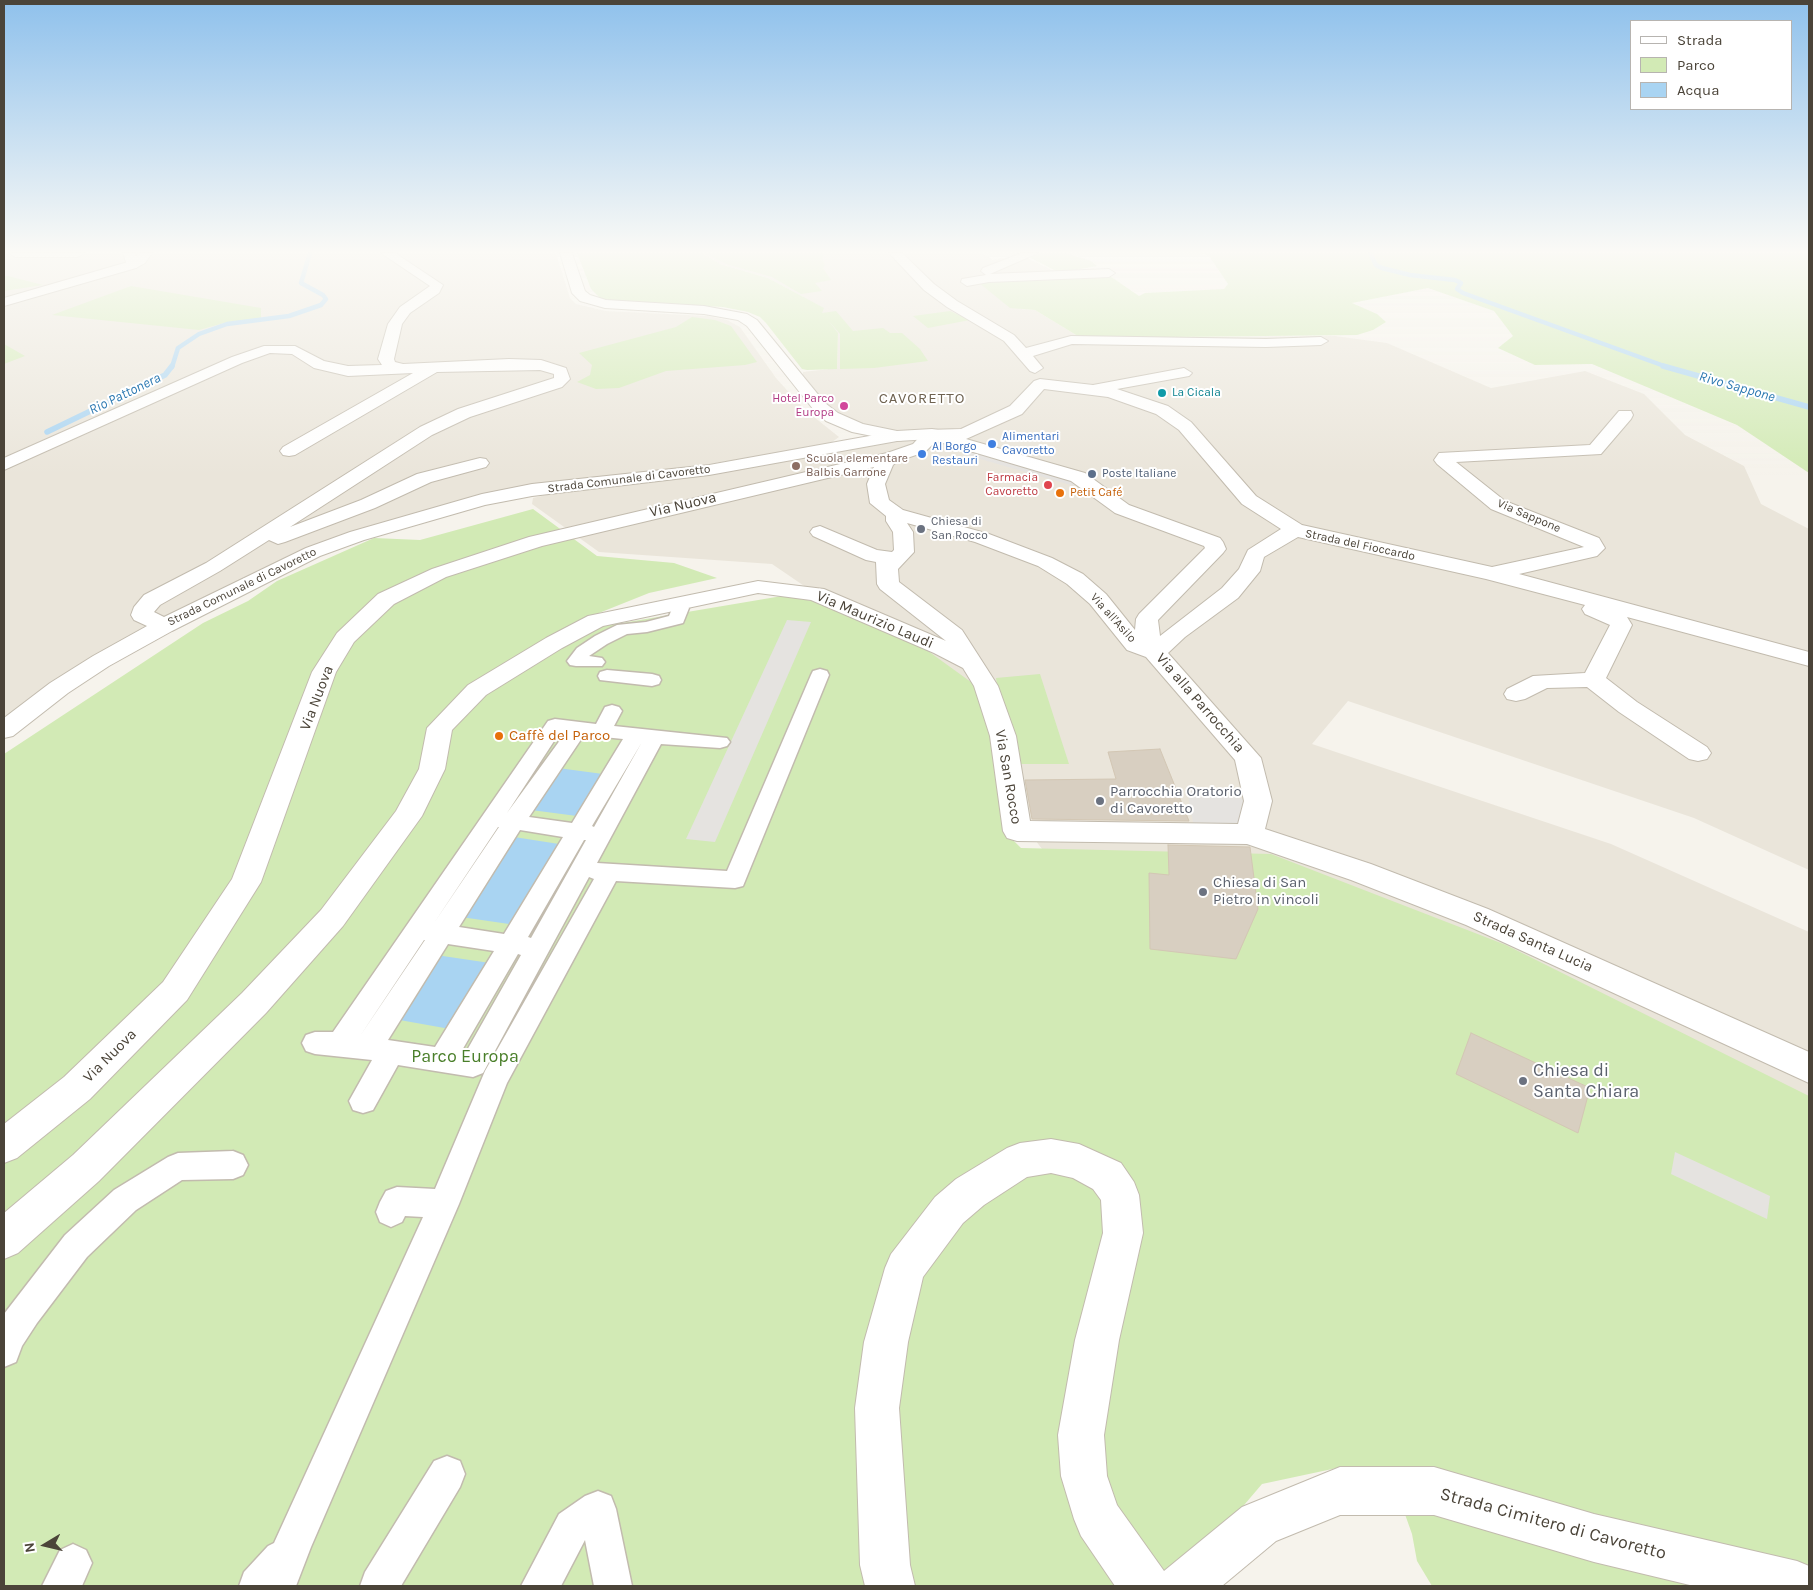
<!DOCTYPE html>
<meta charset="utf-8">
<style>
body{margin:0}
#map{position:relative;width:1813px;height:1590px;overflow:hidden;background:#f6f3ec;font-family:Karla,sans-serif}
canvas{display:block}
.frame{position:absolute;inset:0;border:5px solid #4b4439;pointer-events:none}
.legend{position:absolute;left:1630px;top:20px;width:162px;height:90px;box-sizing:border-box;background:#fff;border:1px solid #b7b4b0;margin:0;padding:6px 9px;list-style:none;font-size:15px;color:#4b4439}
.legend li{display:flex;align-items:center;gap:10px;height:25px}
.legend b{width:25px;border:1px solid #b7b4b0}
.north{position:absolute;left:20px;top:1520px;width:50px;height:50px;-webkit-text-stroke:4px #fff;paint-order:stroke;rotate:261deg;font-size:14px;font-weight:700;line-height:20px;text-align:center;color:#4b4439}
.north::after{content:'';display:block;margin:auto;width:18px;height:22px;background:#4b4439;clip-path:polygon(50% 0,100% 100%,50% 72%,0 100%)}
</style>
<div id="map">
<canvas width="1813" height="1590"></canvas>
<div class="frame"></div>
<ul class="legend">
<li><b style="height:6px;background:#fff"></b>Strada</li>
<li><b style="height:14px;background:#d2eab5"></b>Parco</li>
<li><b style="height:14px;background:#a9d4f2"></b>Acqua</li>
</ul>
<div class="north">N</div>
</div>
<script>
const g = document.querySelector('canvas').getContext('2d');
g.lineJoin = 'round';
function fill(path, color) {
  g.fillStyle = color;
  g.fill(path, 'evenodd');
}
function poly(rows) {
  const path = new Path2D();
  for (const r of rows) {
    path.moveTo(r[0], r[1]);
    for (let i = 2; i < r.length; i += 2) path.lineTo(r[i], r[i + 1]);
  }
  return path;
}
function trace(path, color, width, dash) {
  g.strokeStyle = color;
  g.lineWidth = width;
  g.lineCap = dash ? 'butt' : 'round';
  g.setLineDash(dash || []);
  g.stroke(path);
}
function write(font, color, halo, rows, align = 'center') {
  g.font = font + ' Karla,sans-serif';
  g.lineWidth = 4;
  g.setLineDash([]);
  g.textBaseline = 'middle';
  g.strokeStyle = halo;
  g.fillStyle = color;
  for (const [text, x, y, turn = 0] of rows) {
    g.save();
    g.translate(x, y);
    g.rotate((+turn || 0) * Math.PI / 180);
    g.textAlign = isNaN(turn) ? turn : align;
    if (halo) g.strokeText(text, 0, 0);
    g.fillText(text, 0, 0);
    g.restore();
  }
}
const residential = poly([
 [4,253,556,253,570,298,576,304,606,311,708,316,727,320,740,327,776,378,804,409,839,437,832,442,816,447,444,506,334,539,92,662,4,720],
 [702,253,981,253,993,260,1012,257,1029,259,1054,271,1020,309,1035,310,1081,338,1335,336,1387,343,1491,388,1585,371,1644,394,1685,435,1744,466,1761,504,1809,529,1809,870,1694,818,1348,701,1312,744,1611,844,1809,932,1809,1261,1131,966,1023,824,816,594,772,564,599,552,532,504,533,498,546,495,694,477,878,438,827,407,803,375,803,372,837,368,838,334,821,312,823,308,768,278,720,264]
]);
const green = poly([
 [577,253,702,253,720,264,768,278,824,308,822,313,836,311,853,331,883,328,890,333,902,333,920,349,928,361,874,368,840,369,840,334,828,320,838,333,837,369,807,370,802,369,766,323,760,317,748,312,723,307,626,302,601,299,591,289],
 [705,253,825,253,822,259,825,265,823,268,831,280,815,283,822,291,801,294,772,277,726,264],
 [1035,253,1065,253,1091,261,1097,266,1069,271,1056,271,1027,256],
 [1188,253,1809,253,1809,473,1737,425,1592,364,1535,365,1498,348,1513,336,1494,311,1428,288,1352,303,1377,314,1386,322,1373,330,1357,335,1081,338,1035,310,1010,308,978,282,1110,276,1139,296,1145,293,1224,289,1228,284,1209,256,1200,253],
 [5,276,8,276,43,285,4,291],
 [131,286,261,308,261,318,224,323,199,330,52,315],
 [950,311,970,320,928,328,913,316],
 [692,317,715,320,731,326,757,362,745,365,666,371,619,388,596,389,577,382,590,375,592,365,579,353,676,327],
 [4,344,25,356,4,364],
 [533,509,597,556,674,563,717,578,649,593,594,615,622,623,782,596,832,604,928,651,982,690,1007,834,1021,848,1271,854,1506,945,1809,1096,1809,1586,1432,1586,1417,1561,1412,1534,1391,1475,1337,1468,1262,1484,1175,1586,4,1586,4,754,203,623,248,601,277,581,374,538,420,540],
 [1040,674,1069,764,1009,764,996,678]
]);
const parking = poly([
 [965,448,1076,480,1074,486,963,454],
 [787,620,811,622,715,842,686,839],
 [1187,790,1258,801,1250,834,1195,833],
 [1675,1152,1770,1196,1767,1219,1671,1174]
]);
const water = poly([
 [558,768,603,774,577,816,531,810],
 [514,837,559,844,509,924,461,917],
 [436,955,490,963,450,1029,394,1019]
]);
const streamFar1 = poly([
 [1370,253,1376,265,1382,268,1410,275,1455,280,1461,283,1457,289,1463,293,1667,367],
 [172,367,178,348,199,334,227,324,289,316,321,305,326,299,323,295,301,283,310,253]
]);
const stream = poly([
 [1663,366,1809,407],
 [47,432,165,375,172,366]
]);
const building = poly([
 [1160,749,1189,821,1032,819,1025,780,1116,779,1108,752,1160,749],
 [1168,845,1250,847,1258,909,1236,959,1150,949,1149,873,1169,875,1168,845],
 [1471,1033,1590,1088,1578,1133,1456,1074,1471,1033]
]);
const pedestrian = poly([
 [680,603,686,604,689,608,683,623,647,632,627,634,607,644,589,656,602,658,605,662,602,666,576,666,570,665,567,661,577,648,595,636,617,625,646,622,669,616,674,604,680,603],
 [820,669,827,671,829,675,743,886,735,888,616,881,507,1083,459,1204,311,1547,296,1586,239,1586,244,1572,268,1546,274,1543,423,1217,405,1216,402,1222,391,1227,380,1222,376,1212,380,1202,386,1191,397,1187,435,1189,485,1071,594,879,589,877,483,1073,473,1077,398,1065,373,1110,363,1113,353,1110,349,1101,372,1060,315,1054,306,1051,302,1043,306,1035,315,1032,333,1032,548,721,555,719,596,724,605,707,612,705,619,707,622,711,614,726,727,738,730,742,727,746,720,748,661,744,597,863,727,871,811,675,813,671,820,669],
 [560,732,566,732,507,813,560,732],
 [584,735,623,739,572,823,529,817,584,735],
 [642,742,594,827,592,826,642,742],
 [498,827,499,827,434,923,498,827],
 [520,830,563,837,504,934,459,927,520,830],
 [584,840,586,840,531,938,528,937,584,840],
 [424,940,425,940,360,1036,424,940],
 [448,944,494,951,435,1047,388,1040,448,944],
 [518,954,521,955,466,1052,461,1052,518,954],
 [607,670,652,674,659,676,661,680,659,684,652,686,600,680,598,676,600,672,607,670],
 [233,1151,243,1155,248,1165,243,1175,233,1179,182,1180,136,1210,87,1257,37,1323,22,1346,16,1362,4,1367,4,1314,65,1235,114,1190,168,1157,178,1153,233,1151],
 [447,1456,460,1461,465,1474,460,1487,401,1586,360,1586,365,1572,434,1461,447,1456],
 [598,1491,611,1496,616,1509,632,1586,594,1586,585,1540,561,1586,521,1586,559,1514,585,1496,598,1491],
 [73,1544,86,1550,92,1563,82,1586,42,1586,60,1550,73,1544]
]);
const minor = poly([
 [9,253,84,253,78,257,15,257,9,253],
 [123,253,135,253,138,265,136,268,128,268,123,253],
 [381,253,395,253,443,285,439,293,410,313,402,324,394,359,395,362,403,364,509,359,541,360,566,368,570,379,562,387,470,417,432,435,290,527,361,500,417,474,480,458,486,459,489,463,486,467,431,482,375,508,285,542,278,544,269,540,220,571,160,605,154,612,164,617,306,548,350,532,482,494,532,484,709,465,897,431,903,432,906,436,903,440,897,441,709,475,532,496,485,505,364,540,320,556,172,631,109,666,68,693,13,736,4,738,4,718,50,683,93,656,147,626,134,620,131,615,134,607,144,595,206,563,420,427,458,409,554,378,554,374,540,370,437,372,295,455,289,456,283,455,280,451,283,447,413,373,348,376,314,368,292,354,270,353,242,363,4,470,4,458,232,357,264,346,295,346,324,361,348,366,382,365,378,359,388,324,400,307,430,286,381,253],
 [889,253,902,253,934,284,957,301,1014,335,1026,348,1071,336,1266,339,1321,337,1328,341,1321,345,1266,347,1072,344,1033,356,1043,368,1035,373,1030,371,1004,341,947,307,924,290,889,253],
 [1022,253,1038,253,990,274,1109,269,1115,273,1109,277,989,282,967,286,961,282,962,279,986,275,981,271,983,268,1022,253],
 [1184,368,1192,373,1189,376,1117,389,1168,406,1191,422,1256,496,1302,525,1492,567,1584,547,1491,509,1437,464,1434,460,1439,453,1590,445,1619,411,1631,411,1633,415,1631,419,1601,454,1456,462,1505,501,1599,538,1605,548,1597,556,1519,574,1809,652,1809,666,1627,617,1632,625,1606,678,1637,702,1707,747,1711,753,1707,759,1698,761,1689,759,1619,712,1587,687,1547,688,1525,699,1516,701,1507,699,1504,694,1507,689,1533,676,1585,673,1610,625,1585,614,1582,609,1585,605,1486,579,1298,537,1264,557,1260,571,1238,598,1185,637,1168,653,1261,758,1272,801,1265,829,1371,864,1488,909,1809,1052,1809,1083,1466,925,1351,880,1247,844,1017,841,1007,838,1003,831,990,736,974,686,963,668,934,653,811,600,758,593,603,626,562,648,486,695,452,730,445,769,422,816,343,926,266,1013,99,1181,18,1253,4,1259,4,1213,73,1155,242,993,321,910,396,811,419,769,427,728,468,685,546,638,588,616,758,581,824,589,946,641,880,589,877,584,876,562,866,560,813,536,810,532,813,528,820,526,877,550,892,552,894,550,893,532,886,521,886,516,870,503,867,484,874,467,542,546,446,577,394,604,354,642,336,672,261,882,187,1000,90,1099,17,1158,4,1163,4,1124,64,1077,163,982,232,879,312,672,337,633,378,594,432,569,529,537,887,453,913,444,926,430,961,429,1010,406,1034,381,1040,379,1093,385,1184,368],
 [1044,389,1108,397,1156,414,1179,430,1242,504,1281,529,1248,550,1239,569,1222,588,1160,636,1158,620,1223,553,1226,549,1223,542,1220,538,1129,505,1085,473,966,439,1022,414,1044,389],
 [936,441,1071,481,1115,513,1204,546,1205,548,1139,614,1136,619,1135,630,1106,594,1083,574,1052,558,989,534,903,510,889,500,885,484,893,465,898,461,925,452,936,441],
 [907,523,975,542,1038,566,1067,584,1090,604,1127,650,1146,657,1235,760,1244,801,1238,824,1030,821,1016,736,998,686,962,630,899,582,898,569,914,552,913,532,907,523],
 [1051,1139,1079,1144,1121,1163,1134,1182,1139,1195,1143,1233,1119,1340,1104,1435,1107,1476,1117,1505,1164,1571,1242,1507,1340,1467,1434,1467,1594,1514,1797,1561,1809,1566,1809,1586,1694,1586,1594,1562,1434,1515,1340,1515,1276,1541,1222,1586,1115,1586,1081,1536,1074,1519,1061,1476,1058,1435,1075,1340,1103,1233,1101,1200,1093,1189,1073,1178,1051,1173,1027,1177,984,1205,963,1223,923,1277,908,1342,899,1408,910,1565,915,1586,865,1586,860,1565,855,1408,864,1342,885,1268,891,1254,935,1197,956,1179,1007,1148,1020,1143,1051,1139]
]);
const tertiary = poly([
 [140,253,152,253,145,263,136,268,4,306,4,298,128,262,140,253],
 [560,253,572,253,585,291,590,295,606,300,704,306,747,314,757,320,825,403,838,413,863,424,897,431,932,429,938,430,941,434,938,438,932,439,897,441,852,432,826,421,813,409,747,326,738,320,704,314,605,308,580,301,572,293,560,253]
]);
const markers = [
 [1162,393,5,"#0f9aa8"],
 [844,406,5,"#d1479c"],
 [992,444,5,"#3f7fe0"],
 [922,454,5,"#3f7fe0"],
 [796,466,5,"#8d6e63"],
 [1092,474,5,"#5c6f8a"],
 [1048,485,5,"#e0444e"],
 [1060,493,5,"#e8710a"],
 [921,529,5,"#6b7280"],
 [499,736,5,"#e8710a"],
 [1100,801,5,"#6b7280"],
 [1203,892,5,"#6b7280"],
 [1523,1081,5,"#6b7280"]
];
const farCulturenames = [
 ["La Cicala",1172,393]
];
const farHotelnames = [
 ["Hotel Parco",834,399],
 ["Europa",834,413]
];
const farShopnames = [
 ["Alimentari",1002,437],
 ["Cavoretto",1002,451],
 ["Al Borgo",932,447],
 ["Restauri",932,461]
];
const farEducationnames = [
 ["Scuola elementare",806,459],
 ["Balbis Garrone",806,473]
];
const farServicenames = [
 ["Poste Italiane",1102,474]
];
const farHealthnames = [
 ["Farmacia",1038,478],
 ["Cavoretto",1038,492]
];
const farStreetnames = [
 ["Strada Comunale di Cavoretto",629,479,-7],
 ["Via Sappone",1529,516,23],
 ["Strada del Fioccardo",1360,545,12],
 ["Strada Comunale di Cavoretto",242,587,-26],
 ["Via all'Asilo",1113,618,48]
];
const farFoodnames = [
 ["Petit Café",1070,493]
];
const farWorshipnames = [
 ["Chiesa di",931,522],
 ["San Rocco",931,536]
];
const farWaternames = [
 ["Rivo Sappone",1737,387,16],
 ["Rio Pattonera",125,394,-26]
];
const farQuarternames = [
 ["CAVORETTO",922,399]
];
const streetNames = [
 ["Via Nuova",683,505,-13],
 ["Via Maurizio Laudi",875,620,23],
 ["Via Nuova",317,698,-69],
 ["Via alla Parrocchia",1200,703,49],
 ["Via San Rocco",1008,777,80],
 ["Strada Santa Lucia",1533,942,24],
 ["Via Nuova",110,1056,-45]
];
const foodNames = [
 ["Caffè del Parco",509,736]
];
const worshipNames = [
 ["Parrocchia Oratorio",1110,792],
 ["di Cavoretto",1110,809],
 ["Chiesa di San",1213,883],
 ["Pietro in vincoli",1213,900]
];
const nearParknames = [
 ["Parco Europa",465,1057]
];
const nearWorshipnames = [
 ["Chiesa di",1533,1071],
 ["Santa Chiara",1533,1092]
];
const nearStreetnames = [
 ["Strada Cimitero di Cavoretto",1553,1524,15]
];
fill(residential, '#eae5da');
fill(green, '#d2eab5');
fill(parking, '#e5e3e0');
fill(water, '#a9d4f2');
trace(streamFar1, '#a9d4f2', 4.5);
trace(stream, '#a9d4f2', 5.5);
fill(building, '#d8cfc1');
trace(building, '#d3c7b4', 1);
trace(pedestrian, '#c2bbae', 3);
trace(minor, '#c2bbae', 2);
trace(tertiary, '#c2bbae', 2);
fill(pedestrian, '#fff');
fill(minor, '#fff');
fill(tertiary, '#fff');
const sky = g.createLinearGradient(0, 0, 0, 475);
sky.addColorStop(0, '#8fc1ec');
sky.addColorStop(0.53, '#fbfaf6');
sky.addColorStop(1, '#fbfaf600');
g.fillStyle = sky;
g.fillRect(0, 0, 1813, 475);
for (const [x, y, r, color] of markers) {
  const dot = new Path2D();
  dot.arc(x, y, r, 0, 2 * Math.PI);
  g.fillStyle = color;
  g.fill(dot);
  trace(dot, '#fff', 2);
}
write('12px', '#0d838f', '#fff', farCulturenames, 'left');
write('12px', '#b23c85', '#fff', farHotelnames, 'right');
write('12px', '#366cbe', '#fff', farShopnames, 'left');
write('12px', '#785e54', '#fff', farEducationnames, 'left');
write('12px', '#4e5e75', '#fff', farServicenames, 'left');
write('12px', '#be3a42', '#fff', farHealthnames, 'right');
write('12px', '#4b4439', '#fff', farStreetnames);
write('12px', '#c56008', '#fff', farFoodnames, 'left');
write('12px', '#5b616d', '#fff', farWorshipnames, 'left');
write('italic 14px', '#2e7ab2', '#fff', farWaternames);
g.letterSpacing = '1px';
write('15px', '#6e6250', '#fff', farQuarternames);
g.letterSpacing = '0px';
write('15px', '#4b4439', '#fff', streetNames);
write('15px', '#c56008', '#fff', foodNames, 'left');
write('15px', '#5b616d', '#fff', worshipNames, 'left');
write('18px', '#4a7f2a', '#fff', nearParknames);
write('18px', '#5b616d', '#fff', nearWorshipnames, 'left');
write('18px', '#4b4439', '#fff', nearStreetnames);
</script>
